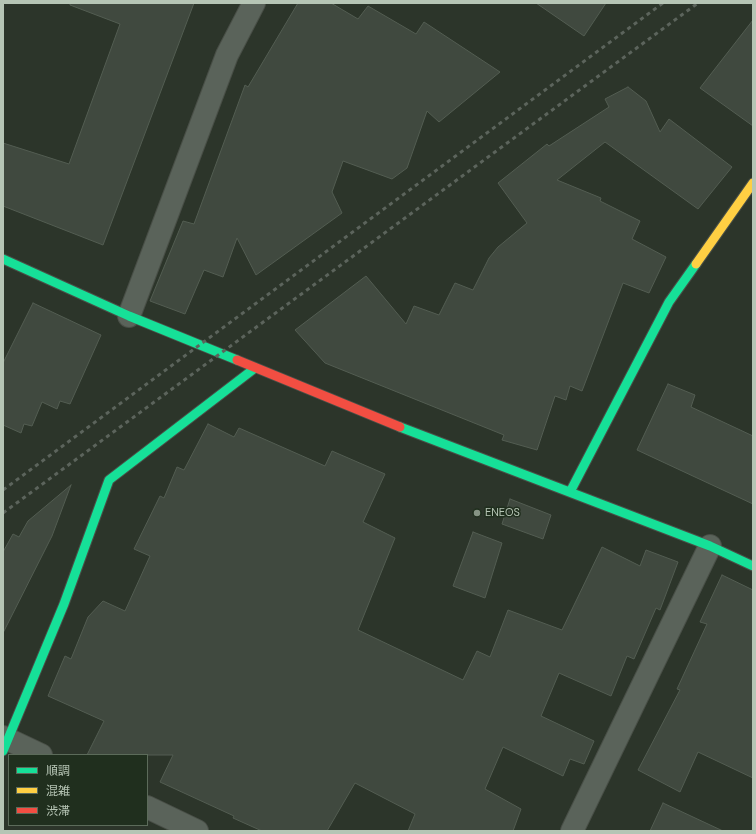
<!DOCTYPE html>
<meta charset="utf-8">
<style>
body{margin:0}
#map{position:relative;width:756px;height:834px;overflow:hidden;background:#2c352a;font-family:"DM Sans","Noto Sans JP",sans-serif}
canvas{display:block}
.frame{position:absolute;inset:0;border:4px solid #b6c5b5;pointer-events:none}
.legend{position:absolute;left:8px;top:754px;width:140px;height:72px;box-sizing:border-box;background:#202f1e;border:1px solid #5c6b5a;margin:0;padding:5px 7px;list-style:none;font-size:12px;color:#b6c5b5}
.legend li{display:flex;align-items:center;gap:8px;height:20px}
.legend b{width:20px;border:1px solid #5c6b5a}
</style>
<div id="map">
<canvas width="756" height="834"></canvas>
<div class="frame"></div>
<ul class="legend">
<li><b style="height:5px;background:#16e098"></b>順調</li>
<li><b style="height:5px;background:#ffcf43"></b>混雑</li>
<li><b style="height:5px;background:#f24e42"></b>渋滞</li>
</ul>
</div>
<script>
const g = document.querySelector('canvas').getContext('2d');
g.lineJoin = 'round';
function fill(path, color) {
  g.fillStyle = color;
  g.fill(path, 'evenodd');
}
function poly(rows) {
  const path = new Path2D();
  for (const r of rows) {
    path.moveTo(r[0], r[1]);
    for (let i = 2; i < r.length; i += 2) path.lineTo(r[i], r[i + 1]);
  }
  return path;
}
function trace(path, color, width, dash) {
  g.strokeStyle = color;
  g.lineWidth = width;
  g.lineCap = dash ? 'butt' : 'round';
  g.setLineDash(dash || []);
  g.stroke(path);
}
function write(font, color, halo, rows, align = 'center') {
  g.font = font + ' "DM Sans",sans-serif';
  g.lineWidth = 3;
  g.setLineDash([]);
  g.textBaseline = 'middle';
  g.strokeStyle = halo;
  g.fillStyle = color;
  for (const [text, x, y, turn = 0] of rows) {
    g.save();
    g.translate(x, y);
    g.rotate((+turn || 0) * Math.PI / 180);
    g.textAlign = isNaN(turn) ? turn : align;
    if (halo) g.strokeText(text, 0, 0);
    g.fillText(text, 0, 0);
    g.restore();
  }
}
const building = poly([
 [70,3,194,3,103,245,3,206,3,143,69,164,120,24,70,5,70,3],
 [298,3,331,3,358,19,368,6,416,34,424,22,500,72,439,122,427,111,407,168,392,179,343,161,332,192,342,213,256,275,237,238,223,277,204,270,185,314,150,301,183,221,194,224,245,85,248,87,298,3],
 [536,3,606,3,584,36,536,3],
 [753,20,753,126,700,88,753,20],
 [628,87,646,101,660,132,669,119,732,167,698,209,605,142,557,180,601,198,600,201,640,221,632,239,666,257,649,293,623,283,582,391,570,386,566,400,555,396,537,450,502,440,504,435,325,363,295,330,366,276,406,324,414,306,439,315,455,283,473,290,489,258,498,247,527,223,498,183,547,144,549,146,609,107,605,99,628,87],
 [33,303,101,335,70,404,60,401,57,409,42,402,32,426,24,424,21,433,3,425,3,363,33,303],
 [668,384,695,395,691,407,753,436,753,504,637,450,668,384],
 [208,424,234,437,239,428,325,466,332,451,385,474,363,522,395,538,358,630,463,680,477,651,490,657,508,610,562,630,602,547,640,566,646,550,678,562,660,610,656,608,634,659,627,656,611,696,559,673,541,716,594,741,584,764,570,759,563,776,503,747,485,789,521,809,513,831,408,831,415,814,355,783,327,831,262,831,233,818,234,816,160,782,173,755,87,755,104,721,48,696,65,656,71,659,88,617,103,601,125,611,150,556,134,549,160,496,164,498,177,467,184,470,208,424],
 [71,485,52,536,3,633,3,552,13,534,19,537,28,521,71,485],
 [510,499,551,515,543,539,502,524,510,499],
 [473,532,502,543,485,598,453,586,473,532],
 [722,575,753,590,753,778,698,752,680,792,638,770,680,690,677,689,707,624,700,622,722,575],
 [663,803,723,831,650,831,663,803]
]);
const street = poly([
 [129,316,227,55,254,3],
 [3,737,41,755],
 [147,807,197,831],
 [572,831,710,546]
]);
const fast = poly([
 [3,259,129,316,237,360],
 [400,427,710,546,753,566],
 [570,492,669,302,696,264],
 [3,751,64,604,109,480,255,368]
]);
const slow = poly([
 [696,264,753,183]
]);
const jam = poly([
 [237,360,400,427]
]);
const rail = poly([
 [3,490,663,3],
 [3,513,698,3]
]);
const markers = [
 [477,513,4,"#869384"]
];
const poiNames = [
 ["ENEOS",485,513]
];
fill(building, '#40493f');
trace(building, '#535d52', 1);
trace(street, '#494f47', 24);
trace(fast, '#494f47', 11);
trace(slow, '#494f47', 11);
trace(jam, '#494f47', 11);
trace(street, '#5a635a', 22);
trace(fast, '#16e098', 9);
trace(slow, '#ffcf43', 9);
trace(jam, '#f24e42', 9);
trace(rail, '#5c645c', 3, [4, 4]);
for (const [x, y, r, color] of markers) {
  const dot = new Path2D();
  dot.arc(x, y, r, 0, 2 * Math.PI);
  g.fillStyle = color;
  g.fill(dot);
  trace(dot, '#202f1e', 1.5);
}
write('11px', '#b6c5b5', '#202f1e', poiNames, 'left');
</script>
